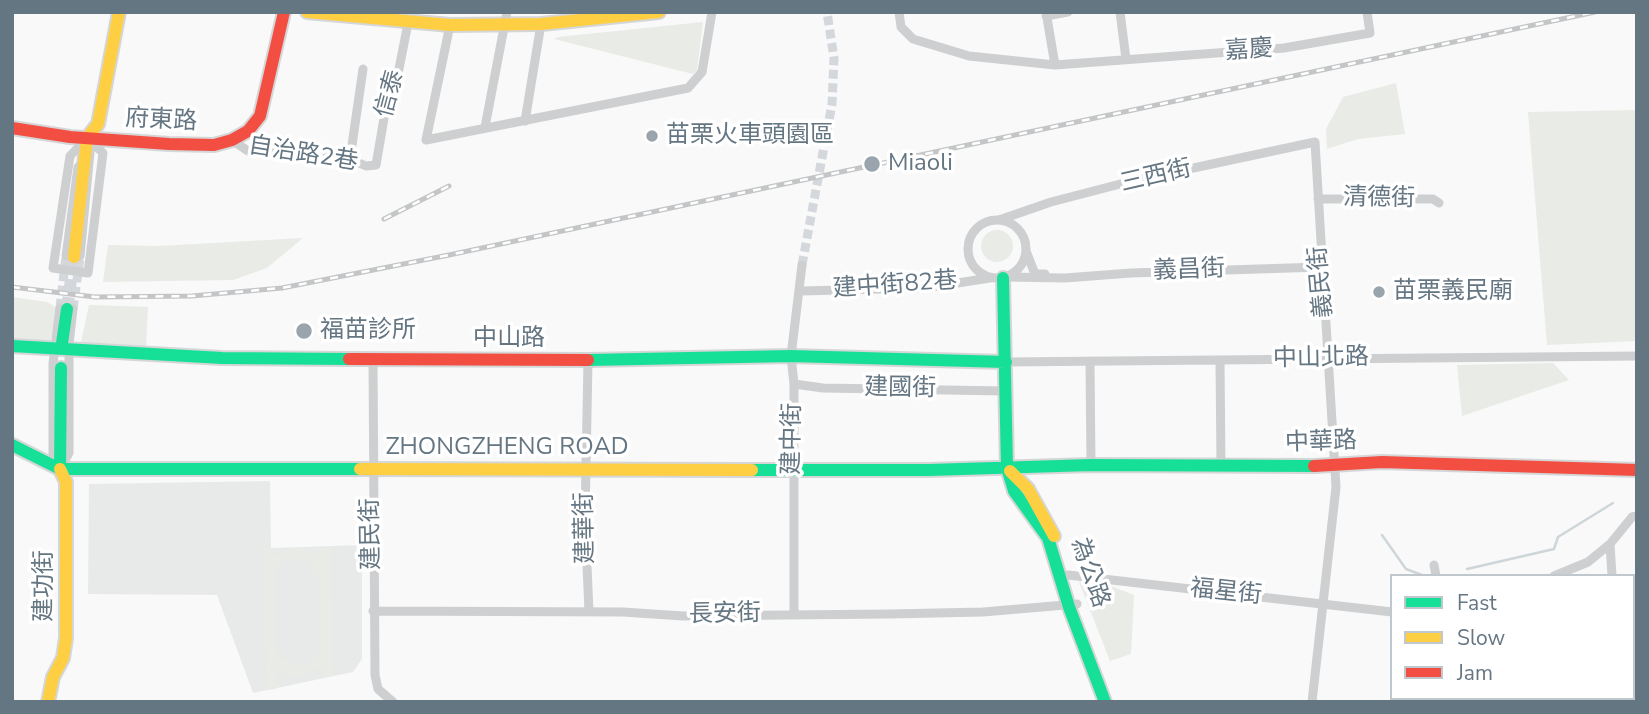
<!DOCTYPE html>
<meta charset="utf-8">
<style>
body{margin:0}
#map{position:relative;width:1649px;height:714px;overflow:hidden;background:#f9f9f9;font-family:"Nunito Sans",sans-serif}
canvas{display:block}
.frame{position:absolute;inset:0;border:14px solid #657683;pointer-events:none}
.legend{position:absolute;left:1390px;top:574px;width:245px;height:126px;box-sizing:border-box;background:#fff;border:2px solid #c1c8cd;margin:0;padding:9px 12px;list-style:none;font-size:21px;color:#657683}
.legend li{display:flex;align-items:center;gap:14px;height:35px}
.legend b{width:35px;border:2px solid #c1c8cd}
</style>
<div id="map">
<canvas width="1649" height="714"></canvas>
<div class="frame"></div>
<ul class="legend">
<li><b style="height:9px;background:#16e098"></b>Fast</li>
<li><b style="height:9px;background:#ffcf43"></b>Slow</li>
<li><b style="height:9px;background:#f24e42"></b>Jam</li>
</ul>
</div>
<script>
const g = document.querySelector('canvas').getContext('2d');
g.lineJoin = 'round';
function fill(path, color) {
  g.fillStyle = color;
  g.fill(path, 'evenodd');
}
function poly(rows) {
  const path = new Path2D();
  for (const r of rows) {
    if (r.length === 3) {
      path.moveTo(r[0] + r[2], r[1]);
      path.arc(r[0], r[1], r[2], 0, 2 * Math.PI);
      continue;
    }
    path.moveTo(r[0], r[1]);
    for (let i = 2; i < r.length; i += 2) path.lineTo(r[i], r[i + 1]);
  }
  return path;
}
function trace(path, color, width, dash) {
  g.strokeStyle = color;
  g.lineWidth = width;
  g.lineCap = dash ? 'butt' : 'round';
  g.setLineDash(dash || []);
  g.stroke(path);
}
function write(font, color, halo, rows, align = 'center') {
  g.font = font + ' "Nunito Sans","Noto Sans TC",sans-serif';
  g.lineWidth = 7;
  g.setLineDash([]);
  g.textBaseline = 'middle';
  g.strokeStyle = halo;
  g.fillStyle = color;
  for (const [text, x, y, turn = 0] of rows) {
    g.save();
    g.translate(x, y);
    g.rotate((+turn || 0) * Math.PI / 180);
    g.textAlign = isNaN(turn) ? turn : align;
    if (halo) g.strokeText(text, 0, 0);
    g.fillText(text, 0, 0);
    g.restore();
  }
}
const built = poly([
 [270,481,271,548,362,545,362,659,353,672,253,693,217,595,88,594,89,484]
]);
const green = poly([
 [703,22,697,70,693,74,554,39,558,37],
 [1396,83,1405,134,1358,139,1327,149,1326,129,1343,97],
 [1637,110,1637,341,1547,345,1528,112],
 [997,246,16],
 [303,238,267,268,233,280,103,282,108,245,159,246],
 [12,297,47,302,57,308,50,345,12,342],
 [89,305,148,307,146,347,86,346,81,342],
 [1553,363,1569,380,1462,416,1457,365],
 [264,544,274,555,291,548,302,548,320,555,321,548,331,548,333,676,322,677,321,667,300,677,289,676,276,667,276,689,266,690],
 [288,559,304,559,319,576,320,649,311,661,299,666,283,659,275,648,275,575,276,569],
 [1079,582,1108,585,1134,595,1131,654,1110,661]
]);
const stream = poly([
 [1382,535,1406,569,1422,575],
 [1467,569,1554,549,1558,537,1613,503]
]);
const streetTunnel = poly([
 [802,265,832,104,834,58,827,12],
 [60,308,66,256],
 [73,309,80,258]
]);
const secondaryTunnel = poly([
 [67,309,74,257]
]);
const street = poly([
 [899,12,901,27,913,39,969,56,1055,65,1284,48,1370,33,1367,12],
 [1046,12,1055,65],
 [1120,12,1126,59],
 [1046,16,1068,12],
 [450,25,426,140,688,88,702,72,712,12],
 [525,121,541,24],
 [485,127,507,12],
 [87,138,103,153,88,273,53,268,70,156,87,138],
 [232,140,248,151,350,159,366,166,376,165,389,89,397,79,408,23],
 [350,159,363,69],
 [1318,199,1433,199,1439,203],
 [997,249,29],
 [999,220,1051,202,1128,182,1315,142,1336,487,1312,702],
 [1026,251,1035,274,1045,274],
 [66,256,78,167],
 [80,256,90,152],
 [1007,277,1065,278,1131,273,1322,267],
 [800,291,925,288,990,278],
 [373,359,375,675,378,689,393,702],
 [588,360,585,519,589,612],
 [1090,361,1091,465],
 [1220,361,1221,466],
 [1006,362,1637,356],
 [794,384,823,388,1006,391],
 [59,467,53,455,53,363,60,308],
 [61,468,69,453,69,344,73,309],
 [1610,544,1612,576],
 [1434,565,1436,576],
 [1554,576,1588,562,1610,544,1632,517,1637,516],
 [1061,577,1068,575,1392,612],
 [373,611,623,612,683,616,890,614,983,612,1077,604],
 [794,614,794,384,791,356,802,265],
 [1633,664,1637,666],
 [1458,698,1459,702]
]);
const fast = poly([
 [1003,278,1007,468,1014,491,1048,538,1069,607,1105,702],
 [62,343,67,309],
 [12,346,222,358,349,359],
 [588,360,791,356,1006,362],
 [12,445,60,469,360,469],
 [60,469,61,368],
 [752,470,929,470,1091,465,1314,466]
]);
const slow = poly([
 [307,12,450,25,541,24,659,12],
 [87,138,98,124,119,12],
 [74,257,87,138],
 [360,469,752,470],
 [1010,471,1028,489,1054,536],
 [48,702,53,677,63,658,66,638,66,482,60,469]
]);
const jam = poly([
 [12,128,70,137,169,144,214,145,232,140,248,131,260,116,284,12],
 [349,359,588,360],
 [1314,466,1382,462,1637,470]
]);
const rail = poly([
 [384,219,449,186],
 [12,287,95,297,192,296,282,288,449,255,1595,12]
]);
const markers = [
 [652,136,7,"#99a4ac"],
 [872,164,9,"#99a4ac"],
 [1379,292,7,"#99a4ac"],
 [304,331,9,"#99a4ac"]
];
const streetNames = [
 ["嘉慶",1249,51,-4],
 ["信泰",391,94,-75],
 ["府東路",161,121,3],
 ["自治路2巷",303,155,9],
 ["三西街",1156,177,-13],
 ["清德街",1379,199,1],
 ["義昌街",1189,271,-2],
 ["義民街",1322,282,-95],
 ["建中街82巷",895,286,-4],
 ["中山路",509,339],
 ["中山北路",1321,359,-1],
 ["建國街",900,389,1],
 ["建中街",793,439,-89],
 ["中華路",1321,443,-2],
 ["ZHONGZHENG ROAD",507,448],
 ["建華街",586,528,-91],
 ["建民街",372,534,-91],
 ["為公路",1089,573,71],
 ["建功街",45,586,-90],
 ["福星街",1226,593,6],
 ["長安街",725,615,-1]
];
const poiNames = [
 ["苗栗火車頭園區",666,136],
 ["Miaoli",888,164],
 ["苗栗義民廟",1393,292],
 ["福苗診所",320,331]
];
fill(built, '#e8e9e9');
fill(green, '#e8ebe6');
trace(stream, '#ced6d9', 2.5);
trace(streetTunnel, '#d4d8dc', 9, [9, 4.5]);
trace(secondaryTunnel, '#d4d8dc', 12, [12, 6]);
trace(fast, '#d5d6d7', 16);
trace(slow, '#d5d6d7', 16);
trace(jam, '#d5d6d7', 16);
trace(street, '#cecfd0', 9);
trace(fast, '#16e098', 12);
trace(slow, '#ffcf43', 12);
trace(jam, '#f24e42', 12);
trace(rail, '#c3c5c6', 5);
trace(rail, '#fff', 2.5, [8]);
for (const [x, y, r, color] of markers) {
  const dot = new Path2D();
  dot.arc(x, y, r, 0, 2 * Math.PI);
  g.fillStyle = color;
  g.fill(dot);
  trace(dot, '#fff', 2.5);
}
write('24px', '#657683', '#fff', streetNames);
write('24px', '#657683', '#fff', poiNames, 'left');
</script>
